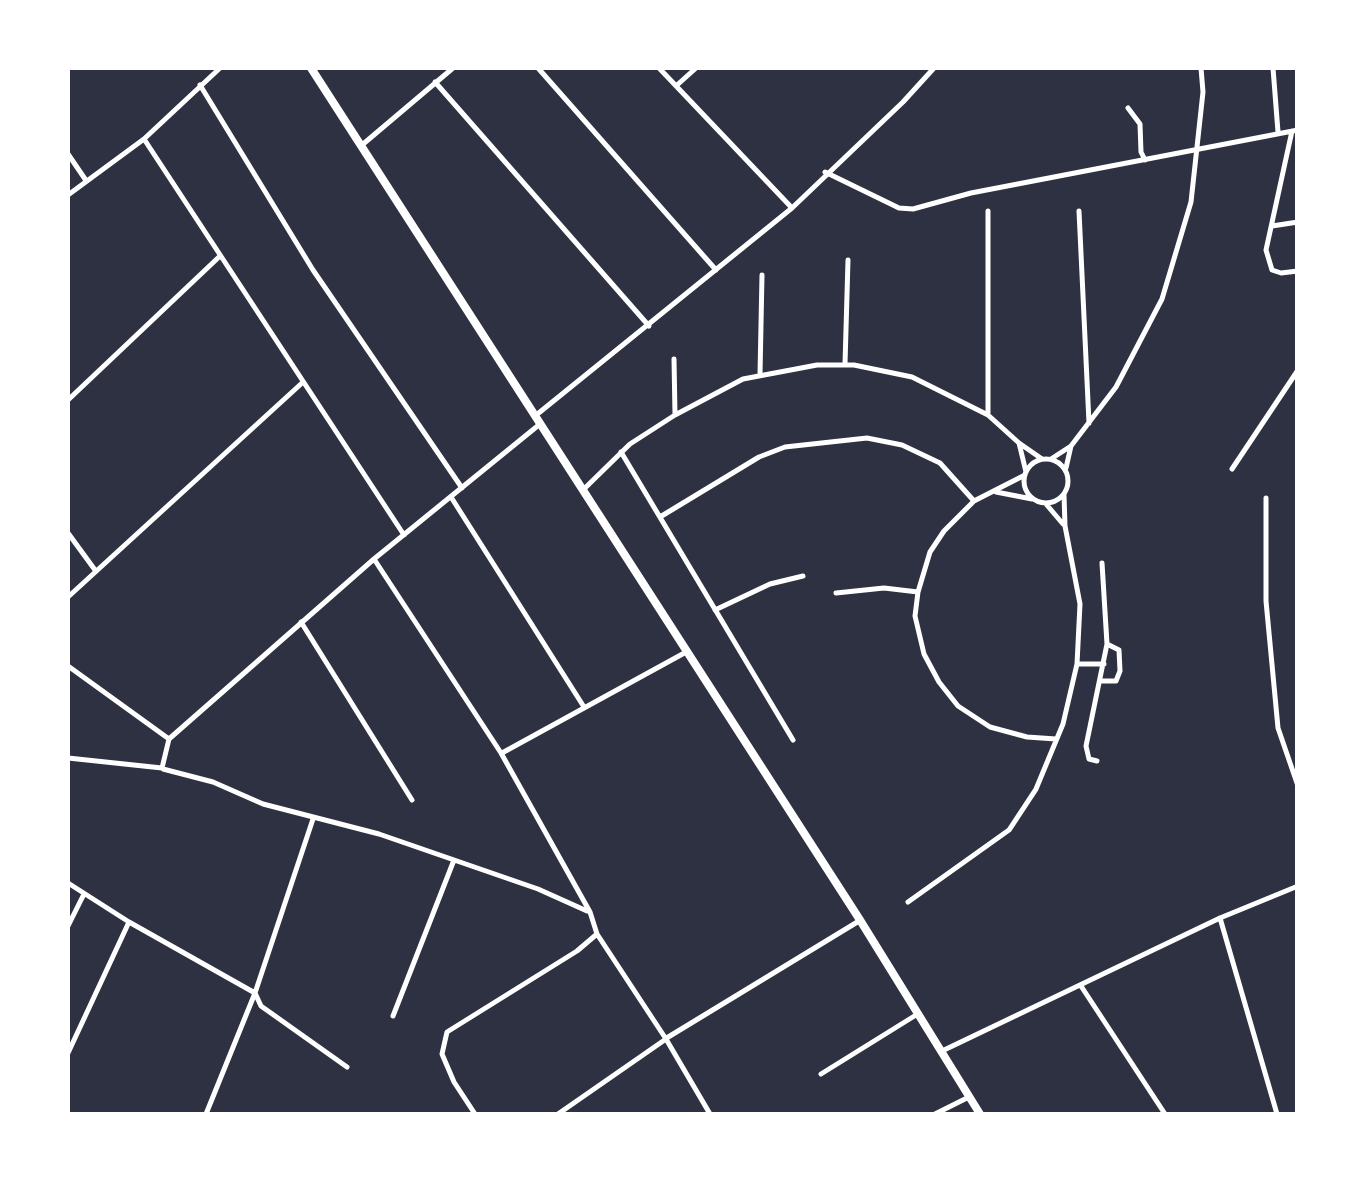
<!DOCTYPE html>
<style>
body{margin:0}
#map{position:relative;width:1365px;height:1182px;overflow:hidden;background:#2d3142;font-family:"DM Sans",sans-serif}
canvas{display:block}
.frame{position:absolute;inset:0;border:70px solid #fff;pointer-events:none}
</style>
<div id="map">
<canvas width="1365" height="1182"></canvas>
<div class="frame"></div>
</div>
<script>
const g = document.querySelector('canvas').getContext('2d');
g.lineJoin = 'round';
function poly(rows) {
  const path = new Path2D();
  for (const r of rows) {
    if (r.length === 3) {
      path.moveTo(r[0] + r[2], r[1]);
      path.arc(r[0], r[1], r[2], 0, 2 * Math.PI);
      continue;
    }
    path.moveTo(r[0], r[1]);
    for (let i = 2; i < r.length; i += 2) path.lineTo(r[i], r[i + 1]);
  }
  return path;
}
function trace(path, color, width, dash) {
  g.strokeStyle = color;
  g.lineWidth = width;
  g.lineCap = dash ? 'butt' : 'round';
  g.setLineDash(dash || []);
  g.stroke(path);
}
const minor = poly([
 [538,68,716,270],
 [659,68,792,208],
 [1273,68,1278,132],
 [435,82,649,326],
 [200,85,313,270,462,488],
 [676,86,696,68],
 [1128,108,1140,124,1141,152,1145,160],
 [1292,131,1266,250,1272,270,1281,273,1298,271],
 [144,139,404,535],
 [362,145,453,68],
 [68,154,85,179],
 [825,172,899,208,913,209,971,193,1298,130],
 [68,195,144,139,220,68],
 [988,211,988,413],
 [1079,211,1089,423],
 [1272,226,1298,222],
 [674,359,675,415],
 [845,364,848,260],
 [760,374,762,275],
 [68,400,220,256],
 [535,416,792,208,903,102,934,68],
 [1019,443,1026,472],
 [621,452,793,740],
 [1046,481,22],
 [1051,459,1071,446,1116,387,1162,299,1191,202,1203,92,1201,68],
 [1066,468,1071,446],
 [1232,469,1298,370],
 [1025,475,974,501,944,531,930,552,918,592,915,616,924,654,939,682,958,706,990,727,1027,737,1056,739],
 [584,489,630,444,675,415,743,379,817,365,854,365,912,377,988,415,1019,443,1042,459],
 [996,492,1032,499],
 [451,497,584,707],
 [1266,498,1266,601,1278,728,1298,786],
 [1046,504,1063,524],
 [660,517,759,457,785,447,867,438,902,445,940,463,974,501],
 [68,533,95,570],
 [374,559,501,753,590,912,597,934,666,1039,710,1114],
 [836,593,884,588,918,592],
 [68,597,302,383],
 [715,610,770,584,803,576],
 [301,622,412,800],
 [1077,664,1104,664],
 [68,666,169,739],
 [1102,681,1116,681,1120,671,1119,650,1107,644],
 [502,753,688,651],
 [68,758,162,768,169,739,374,559,540,424],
 [1097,761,1089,759,1086,746,1107,644,1102,563],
 [163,769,213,782,263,804,379,834,538,889,587,911],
 [68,883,129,922,255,993,261,1006,347,1067],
 [908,902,1009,830,1036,789,1063,724,1077,664,1080,604,1065,526,1064,495],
 [1220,918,1277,1114],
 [68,926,84,894],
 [1081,986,1165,1114],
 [393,1016,454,860],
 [665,1039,859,921],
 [942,1051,1220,918,1298,886],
 [68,1053,129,922],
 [821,1074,916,1015],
 [206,1114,255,993,313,819],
 [475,1114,454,1082,442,1054,447,1032,577,951,597,934],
 [558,1114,666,1039],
 [935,1114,969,1097]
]);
const primary = poly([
 [311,68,860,920,980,1114]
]);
trace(minor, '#fff', 5);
trace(primary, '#fff', 8);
</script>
